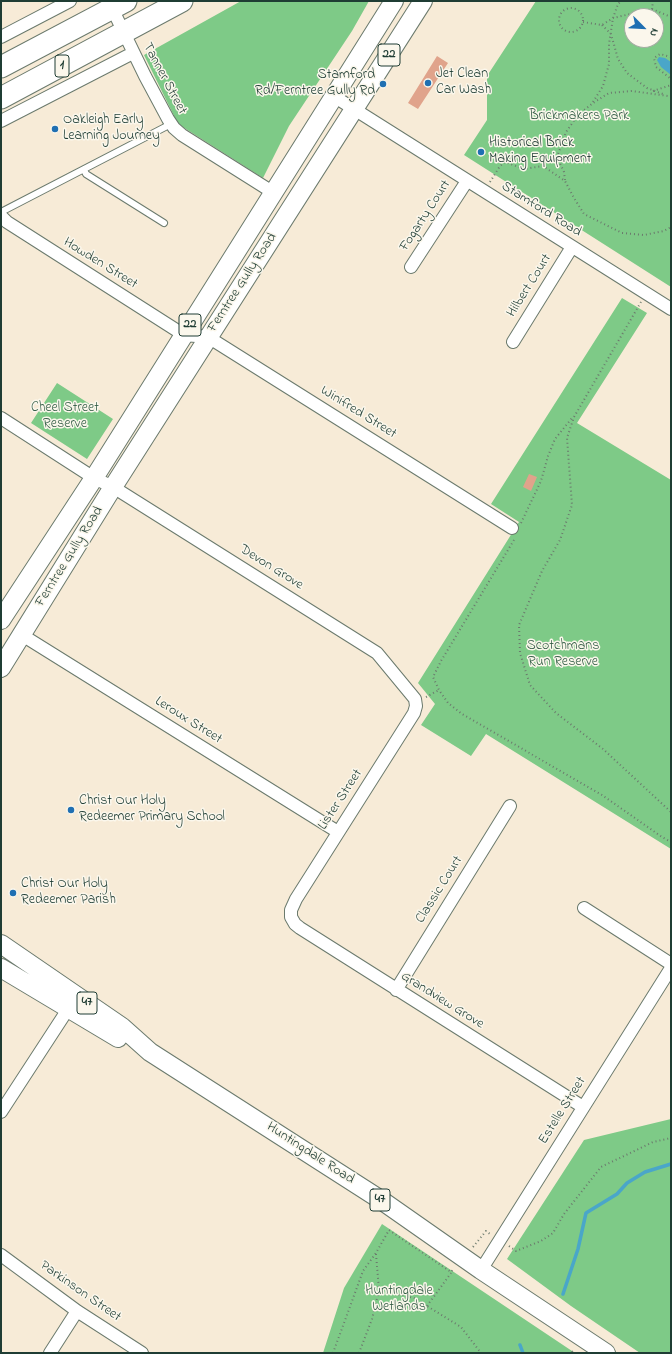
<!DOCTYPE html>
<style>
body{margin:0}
#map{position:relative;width:672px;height:1354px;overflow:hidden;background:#f7ebd7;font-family:"Indie Flower",sans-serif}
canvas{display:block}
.frame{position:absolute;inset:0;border:2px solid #1f3d34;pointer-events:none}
.north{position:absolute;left:624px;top:8px;width:40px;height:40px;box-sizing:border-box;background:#fbf7ec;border:1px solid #a3ada2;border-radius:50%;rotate:114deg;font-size:11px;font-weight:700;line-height:16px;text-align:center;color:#1f3d34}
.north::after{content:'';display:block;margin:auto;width:14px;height:18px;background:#1f6fb2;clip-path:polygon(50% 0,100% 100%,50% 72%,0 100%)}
</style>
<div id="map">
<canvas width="672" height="1354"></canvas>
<div class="frame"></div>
<div class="north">N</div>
</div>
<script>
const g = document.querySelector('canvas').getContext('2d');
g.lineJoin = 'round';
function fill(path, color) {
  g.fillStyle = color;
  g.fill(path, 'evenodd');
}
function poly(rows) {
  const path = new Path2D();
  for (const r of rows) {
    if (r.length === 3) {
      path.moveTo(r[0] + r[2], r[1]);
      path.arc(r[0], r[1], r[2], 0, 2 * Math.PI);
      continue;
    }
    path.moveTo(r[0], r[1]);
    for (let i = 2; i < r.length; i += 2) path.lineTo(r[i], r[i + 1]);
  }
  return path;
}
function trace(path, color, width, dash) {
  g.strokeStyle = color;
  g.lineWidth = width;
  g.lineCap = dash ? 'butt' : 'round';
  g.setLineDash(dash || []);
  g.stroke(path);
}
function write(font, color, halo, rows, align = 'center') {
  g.font = font + ' "Indie Flower",sans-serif';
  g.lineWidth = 3;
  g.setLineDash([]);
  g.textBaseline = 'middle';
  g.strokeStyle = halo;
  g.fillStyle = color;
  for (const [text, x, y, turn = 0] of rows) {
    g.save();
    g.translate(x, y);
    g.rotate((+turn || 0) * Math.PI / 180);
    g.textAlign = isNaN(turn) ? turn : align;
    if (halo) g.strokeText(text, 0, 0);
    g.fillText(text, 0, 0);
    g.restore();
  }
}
const green = poly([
 [241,1,369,1,352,31,289,126,263,178,178,124,144,55],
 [536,1,671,1,671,287,464,155,487,120,487,76],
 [632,16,656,16,656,40,632,40],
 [622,298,647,313,577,423,671,480,671,849,486,734,471,756,421,725,435,704,418,683,519,522,491,504],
 [57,383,113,419,87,459,31,423],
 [671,1119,671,1353,640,1353,571,1306,507,1259,584,1140],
 [382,1224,575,1353,323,1353,344,1288]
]);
const water = poly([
 [659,57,665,58,671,62,671,75,661,67,657,60]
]);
const stream = poly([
 [563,1294,578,1249,586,1213,617,1194,627,1183,645,1172,671,1164],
 [520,1345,523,1353]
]);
const building = poly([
 [437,56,448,63,418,109,408,103],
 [529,474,537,477,531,491,523,487]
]);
const path = poly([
 [571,20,12],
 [652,9,671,17],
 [583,22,602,25,613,18,652,9,653,1],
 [602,25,611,34,618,59,627,73,647,88,663,94],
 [671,57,660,54,654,58,656,67,671,79],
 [653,91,671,85],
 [593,102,603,86,609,64,609,44,613,18,618,4,621,1],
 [565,180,564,172,557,157,566,132,578,115,593,103,609,93,632,91,668,96,671,97],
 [490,182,500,166,505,162,524,169,543,166,565,181,574,198,584,214,622,233,644,235,664,231,671,227],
 [641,302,574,417,567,438,572,505,560,540,542,571,519,625,520,653,530,685,556,713,603,749,671,812],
 [521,523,541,481,548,456,555,439,572,418],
 [514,540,441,661,433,677,439,690,448,703,462,714,602,795,662,837,671,842],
 [426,697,439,690],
 [509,1246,516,1251,541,1241,553,1233,564,1214,601,1167,653,1142,671,1138],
 [473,1247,486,1231,490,1234],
 [376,1254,379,1290,414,1298,461,1327,481,1353],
 [427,1306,451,1273],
 [572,1351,573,1353],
 [333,1353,363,1271,376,1253,389,1230,451,1272,454,1268],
 [359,1353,372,1319,379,1290]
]);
const lane = poly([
 [84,169,86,174,164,223],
 [1,212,171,124]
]);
const street = poly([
 [110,4,145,76,168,119,174,128,182,135,274,193],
 [1,37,70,1],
 [335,97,671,309],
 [1,121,133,53],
 [1,216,7,222,184,335,208,337,512,528],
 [411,267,467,181],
 [513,342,572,247],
 [1,418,94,478,113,487,377,653,415,699,416,706,414,713,296,899,291,910,291,917,295,924,300,928,583,1107],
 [22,635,338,832],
 [584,908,671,964],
 [396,990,510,806],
 [1,1112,72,1003],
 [1,1255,77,1311,142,1353],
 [481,1270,671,968],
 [50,1353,77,1311]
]);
const primary = poly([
 [1,620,94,478,394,1],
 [1,668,113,487,423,1],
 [1,944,122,1027,150,1052,381,1200,481,1270,606,1353],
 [1,968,118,1038]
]);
const highway = poly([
 [1,67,126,1],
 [1,98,182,1]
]);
const markers = [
 [428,83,4,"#1f6fb2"],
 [383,84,4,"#1f6fb2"],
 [55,129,4,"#1f6fb2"],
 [481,152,4,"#1f6fb2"],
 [71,810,4,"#1f6fb2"],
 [13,893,4,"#1f6fb2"]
];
const shields = [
 [389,55,22],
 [62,66,14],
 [190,325,22],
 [87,1003,20],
 [380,1200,20]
];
const shieldNames = [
 ["22",389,55],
 ["1",62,66],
 ["22",190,325],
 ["47",87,1003],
 ["47",380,1200]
];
const poiNames = [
 ["Jet Clean",436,75],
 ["Car Wash",436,91],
 ["Stamford",375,76,"right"],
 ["Rd/Ferntree Gully Rd",375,92,"right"],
 ["Oakleigh Early",63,121],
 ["Learning Journey",63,137],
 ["Historical Brick",489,144],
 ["Making Equipment",489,160],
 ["Christ Our Holy",79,802],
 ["Redeemer Primary School",79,818],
 ["Christ Our Holy",21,885],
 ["Redeemer Parish",21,901]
];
const streetNames = [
 ["Tanner Street",164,79,62],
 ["Stamford Road",541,210,32],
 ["Fogarty Court",426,216,-57],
 ["Howden Street",100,264,32],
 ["Ferntree Gully Road",243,283,-57],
 ["Hilbert Court",530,286,-58],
 ["Winifred Street",358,413,32],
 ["Ferntree Gully Road",70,557,-58],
 ["Devon Grove",271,568,32],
 ["Leroux Street",188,721,32],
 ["Lister Street",341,800,-57],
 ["Classic Court",440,890,-58],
 ["Grandview Grove",442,1001,32],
 ["Estelle Street",563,1111,-58],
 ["Huntingdale Road",310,1154,33],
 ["Parkinson Street",80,1292,35]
];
const parkNames = [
 ["Brickmakers Park",579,117],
 ["Cheel Street",65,409],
 ["Reserve",65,425],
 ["Scotchmans",563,647],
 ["Run Reserve",563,663],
 ["Huntingdale",399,1292],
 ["Wetlands",399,1308]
];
fill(green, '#7eca87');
fill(water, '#4aa6c9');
trace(stream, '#4aa6c9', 3.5);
fill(building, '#e0a38b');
trace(lane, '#6b7a6d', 8);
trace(street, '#6b7a6d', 14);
trace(primary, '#6b7a6d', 20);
trace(highway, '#6b7a6d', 23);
trace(path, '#6b7a6d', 2, [1, 3]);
trace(lane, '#fff', 6);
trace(street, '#fff', 12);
trace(primary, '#fff', 18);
trace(highway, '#fff', 21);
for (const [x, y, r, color] of markers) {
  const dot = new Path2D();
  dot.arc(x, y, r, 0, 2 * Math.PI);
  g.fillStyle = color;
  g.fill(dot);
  trace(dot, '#fbf7ec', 1.5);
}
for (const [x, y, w] of shields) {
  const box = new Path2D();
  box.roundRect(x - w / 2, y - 11, w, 22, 3);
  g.fillStyle = '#fbf7ec';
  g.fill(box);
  trace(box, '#1f3d34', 1);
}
write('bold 13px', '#1f3d34', null, shieldNames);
write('14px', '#1f3d34', '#fbf7ec', poiNames, 'left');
write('14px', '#1f3d34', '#fbf7ec', streetNames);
write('14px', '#376049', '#fbf7ec', parkNames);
</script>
